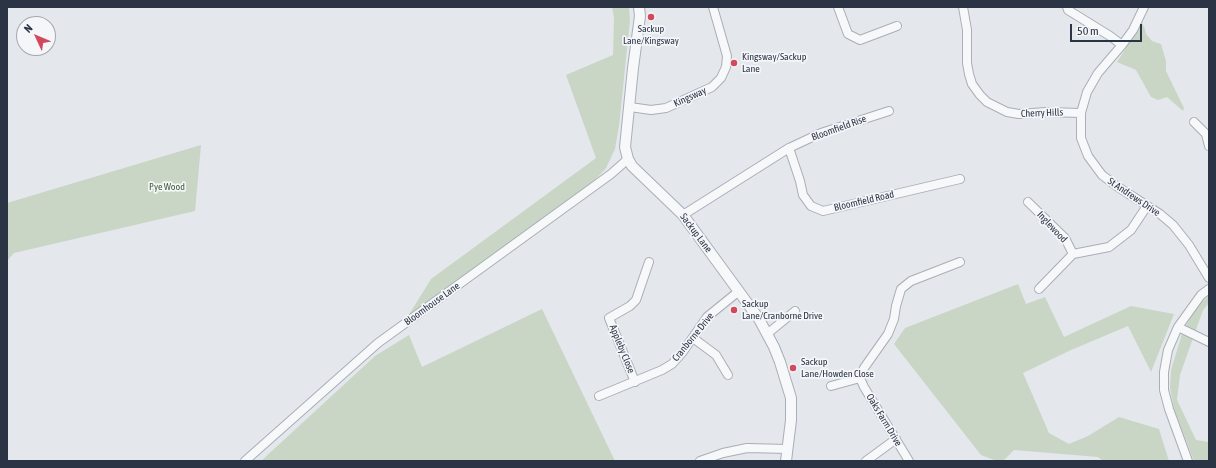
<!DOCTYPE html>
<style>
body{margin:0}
#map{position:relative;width:1216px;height:468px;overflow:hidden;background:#e4e7ec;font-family:"Asap Condensed",sans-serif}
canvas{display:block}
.frame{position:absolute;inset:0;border:8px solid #2b3445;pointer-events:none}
.north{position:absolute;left:16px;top:16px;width:40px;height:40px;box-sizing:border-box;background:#f4f6f9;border:1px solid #a4a8b1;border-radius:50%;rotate:314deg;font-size:11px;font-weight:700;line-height:16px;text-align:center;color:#2b3445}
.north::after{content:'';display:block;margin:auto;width:14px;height:18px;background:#d1495b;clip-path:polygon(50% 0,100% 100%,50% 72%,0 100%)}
.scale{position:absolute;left:1070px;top:24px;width:72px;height:18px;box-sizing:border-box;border:2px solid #2b3445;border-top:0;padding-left:5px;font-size:12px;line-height:14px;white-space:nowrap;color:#2b3445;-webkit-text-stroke:3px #f4f6f9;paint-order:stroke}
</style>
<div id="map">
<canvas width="1216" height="468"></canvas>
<div class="frame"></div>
<div class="north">N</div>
<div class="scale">50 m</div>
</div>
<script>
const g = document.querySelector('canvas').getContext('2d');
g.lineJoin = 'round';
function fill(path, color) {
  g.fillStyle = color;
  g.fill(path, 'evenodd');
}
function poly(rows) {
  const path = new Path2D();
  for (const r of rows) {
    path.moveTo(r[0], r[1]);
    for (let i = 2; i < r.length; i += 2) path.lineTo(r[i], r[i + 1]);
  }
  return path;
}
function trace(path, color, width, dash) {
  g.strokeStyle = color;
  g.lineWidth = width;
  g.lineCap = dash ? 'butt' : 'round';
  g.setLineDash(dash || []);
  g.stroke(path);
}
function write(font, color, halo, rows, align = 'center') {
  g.font = font + ' "Asap Condensed",sans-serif';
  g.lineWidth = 3.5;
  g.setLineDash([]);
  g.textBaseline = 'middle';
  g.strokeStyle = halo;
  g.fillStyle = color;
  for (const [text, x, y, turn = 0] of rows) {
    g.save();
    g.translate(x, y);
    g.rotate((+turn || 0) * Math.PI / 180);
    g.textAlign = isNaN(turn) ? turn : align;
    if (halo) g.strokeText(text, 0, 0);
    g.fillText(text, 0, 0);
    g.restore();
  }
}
const green = poly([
 [612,7,629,7,630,20,619,126,615,149,606,168,596,179,405,321,431,279,596,158,566,75,613,55,614,18],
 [1142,23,1145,29,1146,34,1152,41,1161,44,1166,61,1166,71,1184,108,1183,111,1167,97,1158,100,1151,97,1136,70,1117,62],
 [201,145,195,211,14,253,7,261,7,203],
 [1018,284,1026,304,1045,297,1064,337,1131,306,1174,314,1151,372,1128,326,1071,350,1023,373,1049,433,1069,444,1088,436,1119,417,1159,429,1169,461,1103,461,1098,457,1014,450,1003,461,997,461,981,455,894,344,905,328],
 [1209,295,1209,303,1203,310,1180,375,1177,400,1196,440,1209,442,1209,461,1194,461,1174,409,1170,388,1171,370,1182,334,1194,310],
 [542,309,615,461,261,461,375,356,409,335,422,367]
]);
const minor = poly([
 [838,7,848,34,860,40,897,26],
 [963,7,967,30,967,63,969,74,972,84,980,95,987,102,1007,112,1019,114,1046,112,1081,113],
 [1067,7,1068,10,1110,36,1122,45],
 [1144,7,1133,30,1122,45,1098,73,1087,92,1081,113,1081,138,1088,156,1102,175,1118,187,1160,214,1173,225,1189,245,1209,278],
 [630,107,651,110,666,108,712,87,721,78,726,67,727,56,713,7],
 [1194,122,1206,134,1209,146],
 [789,148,821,133,889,111],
 [1028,202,1065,238,1073,254],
 [683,215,789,148,800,181,803,195,811,206,823,211,960,179],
 [1039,289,1073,254,1109,247,1131,230,1147,206],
 [1178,327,1209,342],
 [767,334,795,311],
 [693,338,716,355,728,375],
 [635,382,609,318,630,306,636,300,649,262],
 [831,386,860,378],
 [599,396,662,370,672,364,682,353,707,317,739,291],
 [245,461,378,343,611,174,628,159],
 [700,461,723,453,747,448,788,449],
 [866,461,896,439],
 [909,461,864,387,860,378,864,368,888,334,894,319,896,306,901,289,911,281,960,262],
 [1188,461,1169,409,1164,390,1164,372,1168,350,1178,327,1201,295,1209,289]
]);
const tertiary = poly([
 [639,7,640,16,633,68,625,147,628,159,632,166,683,215,759,319,774,347,780,362,791,398,791,420,786,461]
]);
const markers = [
 [651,17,4,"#d1495b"],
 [734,63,4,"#d1495b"],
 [734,310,4,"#d1495b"],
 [793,368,4,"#d1495b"]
];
const poiNames = [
 ["Sackup",651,29,"center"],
 ["Lane/Kingsway",651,41,"center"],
 ["Kingsway/Sackup",742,57],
 ["Lane",742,69],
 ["Sackup",742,304],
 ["Lane/Cranborne Drive",742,316],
 ["Sackup",801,362],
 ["Lane/Howden Close",801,374]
];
const streetNames = [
 ["Kingsway",690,97,-24],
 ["Cherry Hills",1042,113,-2],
 ["Bloomfield Rise",839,128,-20],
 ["St Andrews Drive",1134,197,34],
 ["Bloomfield Road",864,201,-13],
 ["Inglewood",1052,227,47],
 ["Sackup Lane",696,233,53],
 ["Bloomhouse Lane",432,304,-36],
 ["Cranborne Drive",693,337,-51],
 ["Appleby Close",622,349,68],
 ["Oaks Farm Drive",884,420,59]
];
const parkNames = [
 ["Pye Wood",167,187]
];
fill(green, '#c9d6c5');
trace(minor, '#a9aeb7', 10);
trace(tertiary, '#a9aeb7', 12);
trace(minor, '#f7f8fa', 8);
trace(tertiary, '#f7f8fa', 10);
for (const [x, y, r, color] of markers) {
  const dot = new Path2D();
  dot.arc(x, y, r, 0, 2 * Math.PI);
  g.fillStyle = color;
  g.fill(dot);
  trace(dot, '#f4f6f9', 1.5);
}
write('10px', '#2b3445', '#f4f6f9', poiNames, 'left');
write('10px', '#2b3445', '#f4f6f9', streetNames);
write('10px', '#3f6138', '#f4f6f9', parkNames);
</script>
